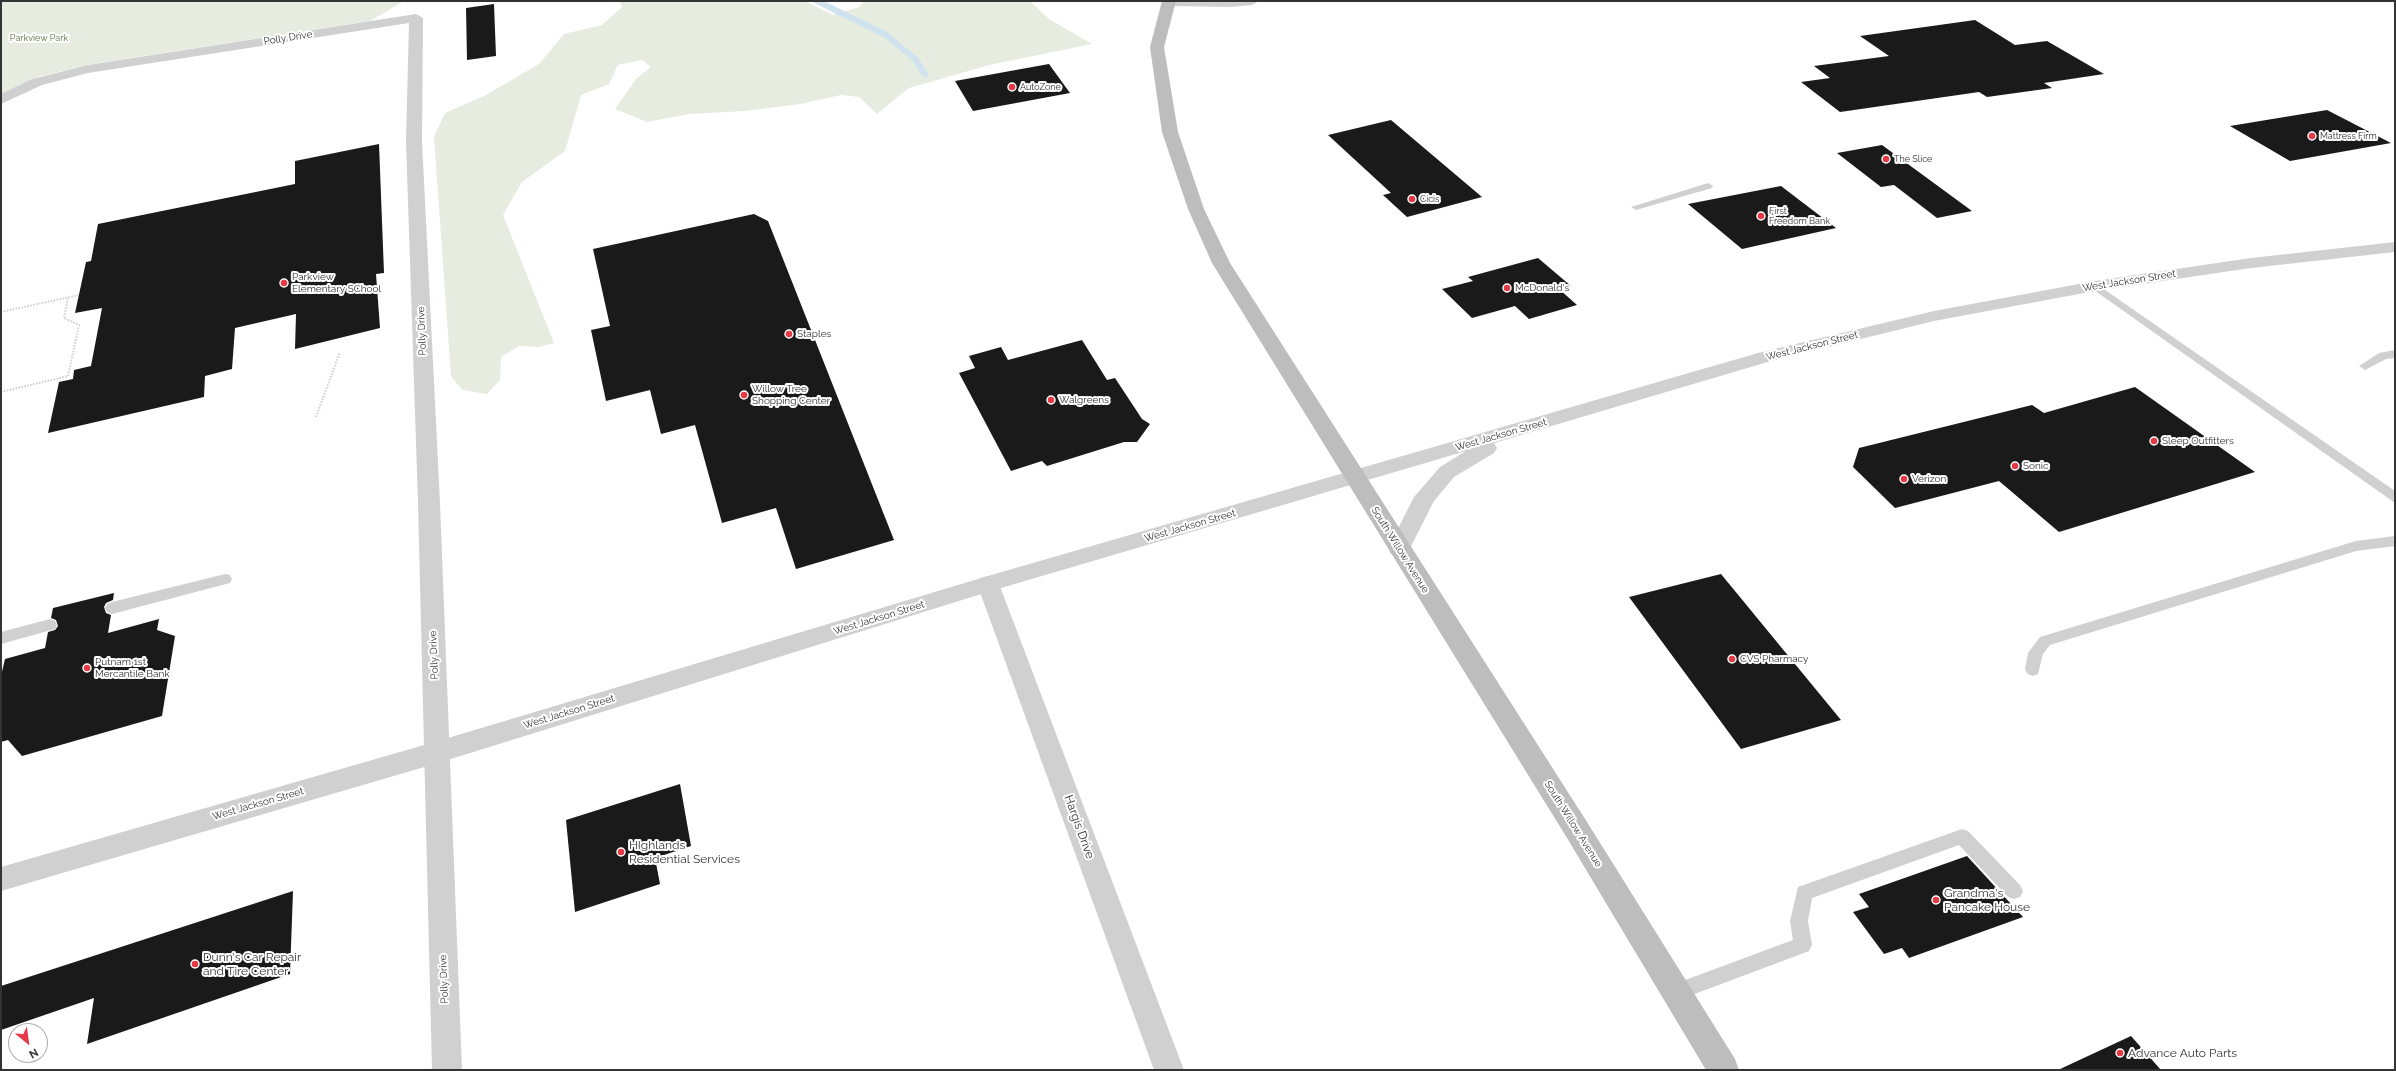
<!DOCTYPE html>
<style>
body{margin:0}
#map{position:relative;width:2396px;height:1071px;overflow:hidden;background:#fff;font-family:Raleway,sans-serif}
canvas{display:block}
.frame{position:absolute;inset:0;border:2px solid #333;pointer-events:none}
.north{position:absolute;left:8px;top:1023px;width:40px;height:40px;box-sizing:border-box;background:#fff;border:1px solid #adadad;border-radius:50%;rotate:151deg;font-size:11px;font-weight:700;line-height:16px;text-align:center;color:#333}
.north::after{content:'';display:block;margin:auto;width:14px;height:18px;background:#e63946;clip-path:polygon(50% 0,100% 100%,50% 72%,0 100%)}
</style>
<div id="map">
<canvas width="2396" height="1071"></canvas>
<div class="frame"></div>
<div class="north">N</div>
</div>
<script>
const g = document.querySelector('canvas').getContext('2d');
g.lineJoin = 'round';
function fill(path, color) {
  g.fillStyle = color;
  g.fill(path, 'evenodd');
}
function poly(rows) {
  const path = new Path2D();
  for (const r of rows) {
    path.moveTo(r[0], r[1]);
    for (let i = 2; i < r.length; i += 2) path.lineTo(r[i], r[i + 1]);
  }
  return path;
}
function trace(path, color, width, dash) {
  g.strokeStyle = color;
  g.lineWidth = width;
  g.lineCap = dash ? 'butt' : 'round';
  g.setLineDash(dash || []);
  g.stroke(path);
}
function write(font, color, halo, rows, align = 'center') {
  g.font = font + ' Raleway,sans-serif';
  g.lineWidth = 4;
  g.setLineDash([]);
  g.textBaseline = 'middle';
  g.strokeStyle = halo;
  g.fillStyle = color;
  for (const [text, x, y, turn = 0] of rows) {
    g.save();
    g.translate(x, y);
    g.rotate((+turn || 0) * Math.PI / 180);
    g.textAlign = isNaN(turn) ? turn : align;
    if (halo) g.strokeText(text, 0, 0);
    g.fillText(text, 0, 0);
    g.restore();
  }
}
const green = poly([
 [1,1,404,1,370,21,92,64,37,77,1,94],
 [619,1,805,1,833,15,859,7,864,1,1030,1,1049,19,1092,44,989,65,909,88,877,114,859,97,841,95,800,104,745,111,690,114,647,122,615,109,636,79,651,67,642,60,618,65,609,84,581,95,565,151,522,182,503,215,554,343,539,347,519,346,501,357,500,380,487,394,462,390,451,376,434,137,445,113,486,95,539,64,564,34,602,25,622,7]
]);
const stream = poly([
 [817,1,886,35,915,59,925,74]
]);
const building = poly([
 [494,4,496,56,467,60,466,8],
 [1975,20,2015,45,2047,41,2104,74,2044,83,2052,88,1987,97,1979,92,1840,112,1801,82,1830,78,1814,66,1889,56,1860,36],
 [1049,64,1070,93,973,111,955,81],
 [2327,110,2391,143,2290,161,2230,126],
 [1391,120,1482,197,1407,217,1383,195,1391,193,1328,135],
 [379,144,384,273,376,274,380,328,295,349,296,314,235,328,232,369,205,376,204,397,48,433,59,382,73,379,74,370,91,366,102,308,75,313,86,262,91,261,98,224,295,184,295,161],
 [1882,145,1972,211,1937,218,1894,185,1881,187,1837,153],
 [1781,186,1836,228,1742,249,1688,204],
 [754,214,768,221,894,540,796,569,776,508,722,523,695,425,661,434,650,390,606,401,591,330,610,326,593,249],
 [1538,258,1571,286,1559,289,1577,305,1529,319,1515,306,1472,318,1442,289,1473,281,1468,277],
 [1082,340,1107,380,1115,378,1142,419,1150,424,1137,442,1124,442,1047,466,1042,461,1011,471,959,373,975,368,969,356,1001,347,1008,360],
 [2135,387,2255,472,2059,532,1999,481,1895,508,1853,467,1859,448,2032,405,2044,413],
 [1721,574,1841,720,1741,749,1629,597],
 [114,593,113,600,106,603,104,607,106,613,111,615,108,633,159,619,157,630,175,636,162,716,22,756,8,740,1,742,1,676,5,659,45,648,48,632,55,630,58,626,56,620,51,618,53,608],
 [680,784,691,846,655,858,660,884,575,912,566,820],
 [1967,856,2023,917,1909,958,1902,948,1884,954,1853,912,1869,907,1859,894],
 [293,891,290,974,87,1044,94,998,1,1030,1,986],
 [2131,1036,2161,1070,2058,1070]
]);
const path = poly([
 [1,312,79,295],
 [1,392,68,376,79,325,64,318,68,297],
 [316,417,340,352]
]);
const service = poly([
 [1708,183,1713,186,1712,188,1636,210,1631,207,1708,183],
 [2095,283,2395,491,2395,503,2091,288,2091,284,2095,283],
 [2395,350,2395,358,2386,359,2365,370,2359,366,2379,353,2395,350],
 [2395,536,2395,546,2356,551,2050,645,2043,654,2038,674,2033,676,2028,674,2025,670,2028,653,2040,637,2356,541,2395,536],
 [225,574,230,575,232,579,230,583,112,614,107,612,105,608,107,604,112,602,225,574],
 [50,619,55,621,57,625,55,629,1,644,1,632,50,619],
 [1962,829,1968,831,2020,885,2023,891,2020,897,2014,899,2008,897,1959,845,1812,898,1808,921,1812,945,1809,951,1676,1001,1669,998,1667,992,1669,986,1793,940,1790,921,1798,887,1962,829]
]);
const minor = poly([
 [1163,1,1259,1,1252,5,1231,7,1169,6,1164,5,1163,1],
 [416,14,423,18,422,141,440,503,462,1070,432,1070,418,503,406,141,409,23,88,73,42,85,1,104,1,94,32,79,88,65,416,14],
 [988,576,996,578,999,584,1184,1070,1154,1070,977,584,980,578,988,576]
]);
const tertiary = poly([
 [2395,242,2395,252,2251,268,2095,291,1934,321,1771,361,1494,443,1497,448,1494,453,1454,477,1434,501,1407,554,1399,556,1391,554,1388,548,1414,497,1440,467,1466,451,991,591,438,763,1,891,1,867,438,741,988,576,1758,353,1934,311,2095,281,2251,258,2395,242]
]);
const secondary = poly([
 [1162,1,1176,1,1164,47,1178,132,1204,209,1230,263,1587,822,1735,1059,1739,1070,1706,1070,1567,838,1212,263,1188,209,1162,132,1150,47,1162,1]
]);
const markers = [
 [1012,87,4,"#e63946"],
 [2312,136,4,"#e63946"],
 [1886,159,4,"#e63946"],
 [1412,199,4,"#e63946"],
 [1761,216,4,"#e63946"],
 [284,283,4,"#e63946"],
 [1507,288,4,"#e63946"],
 [789,334,4,"#e63946"],
 [744,395,4,"#e63946"],
 [1051,400,4,"#e63946"],
 [2154,441,4,"#e63946"],
 [2015,466,4,"#e63946"],
 [1904,479,4,"#e63946"],
 [1732,659,4,"#e63946"],
 [87,668,4,"#e63946"],
 [621,852,4,"#e63946"],
 [1936,900,4,"#e63946"],
 [195,964,4,"#e63946"],
 [2120,1053,4,"#e63946"]
];
const farParknames = [
 ["Parkview Park",39,38]
];
const farPoinames = [
 ["AutoZone",1020,87],
 ["Mattress Firm",2320,136],
 ["The Slice",1894,159],
 ["Cicis",1420,199],
 ["First",1769,211],
 ["Freedom Bank",1769,221]
];
const streetNames = [
 ["Polly Drive",288,38,-9],
 ["West Jackson Street",2129,281,-9],
 ["Polly Drive",422,331,-92],
 ["West Jackson Street",1812,346,-14],
 ["West Jackson Street",1501,435,-16],
 ["West Jackson Street",1190,526,-16],
 ["South Willow Avenue",1400,550,58],
 ["West Jackson Street",879,618,-17],
 ["Polly Drive",434,655,-92],
 ["West Jackson Street",569,712,-17],
 ["West Jackson Street",258,804,-16],
 ["South Willow Avenue",1573,824,58],
 ["Polly Drive",444,979,-92]
];
const poiNames = [
 ["Parkview",292,277],
 ["Elementary SChool",292,289],
 ["McDonald's",1515,288],
 ["Staples",797,334],
 ["Willow Tree",752,389],
 ["Shopping Center",752,401],
 ["Walgreens",1059,400],
 ["Sleep Outfitters",2162,441],
 ["Sonic",2023,466],
 ["Verizon",1912,479],
 ["CVS Pharmacy",1740,659],
 ["Putnam 1st",95,662],
 ["Mercantile Bank",95,674]
];
const nearStreetnames = [
 ["Hargis Drive",1079,827,70]
];
const nearPoinames = [
 ["HIghlands",629,845],
 ["Residential Services",629,859],
 ["Grandma's",1944,893],
 ["Pancake House",1944,907],
 ["Dunn's Car Repair",203,957],
 ["and Tire Center",203,971],
 ["Advance Auto Parts",2128,1053]
];
fill(green, '#e6ecdf');
trace(stream, '#cfe2ee', 6);
fill(building, '#1a1a1a');
trace(path, '#cdcdcd', 2, [1.5, 1.5]);
fill(service, '#d0d0d0');
fill(minor, '#d0d0d0');
fill(tertiary, '#d0d0d0');
fill(secondary, '#bdbdbd');
for (const [x, y, r, color] of markers) {
  const dot = new Path2D();
  dot.arc(x, y, r, 0, 2 * Math.PI);
  g.fillStyle = color;
  g.fill(dot);
  trace(dot, '#fff', 1.5);
}
write('9px', '#56703f', '#fff', farParknames);
write('9px', '#333', '#fff', farPoinames, 'left');
write('10px', '#333', '#fff', streetNames);
write('10px', '#333', '#fff', poiNames, 'left');
write('12px', '#333', '#fff', nearStreetnames);
write('12px', '#333', '#fff', nearPoinames, 'left');
</script>
